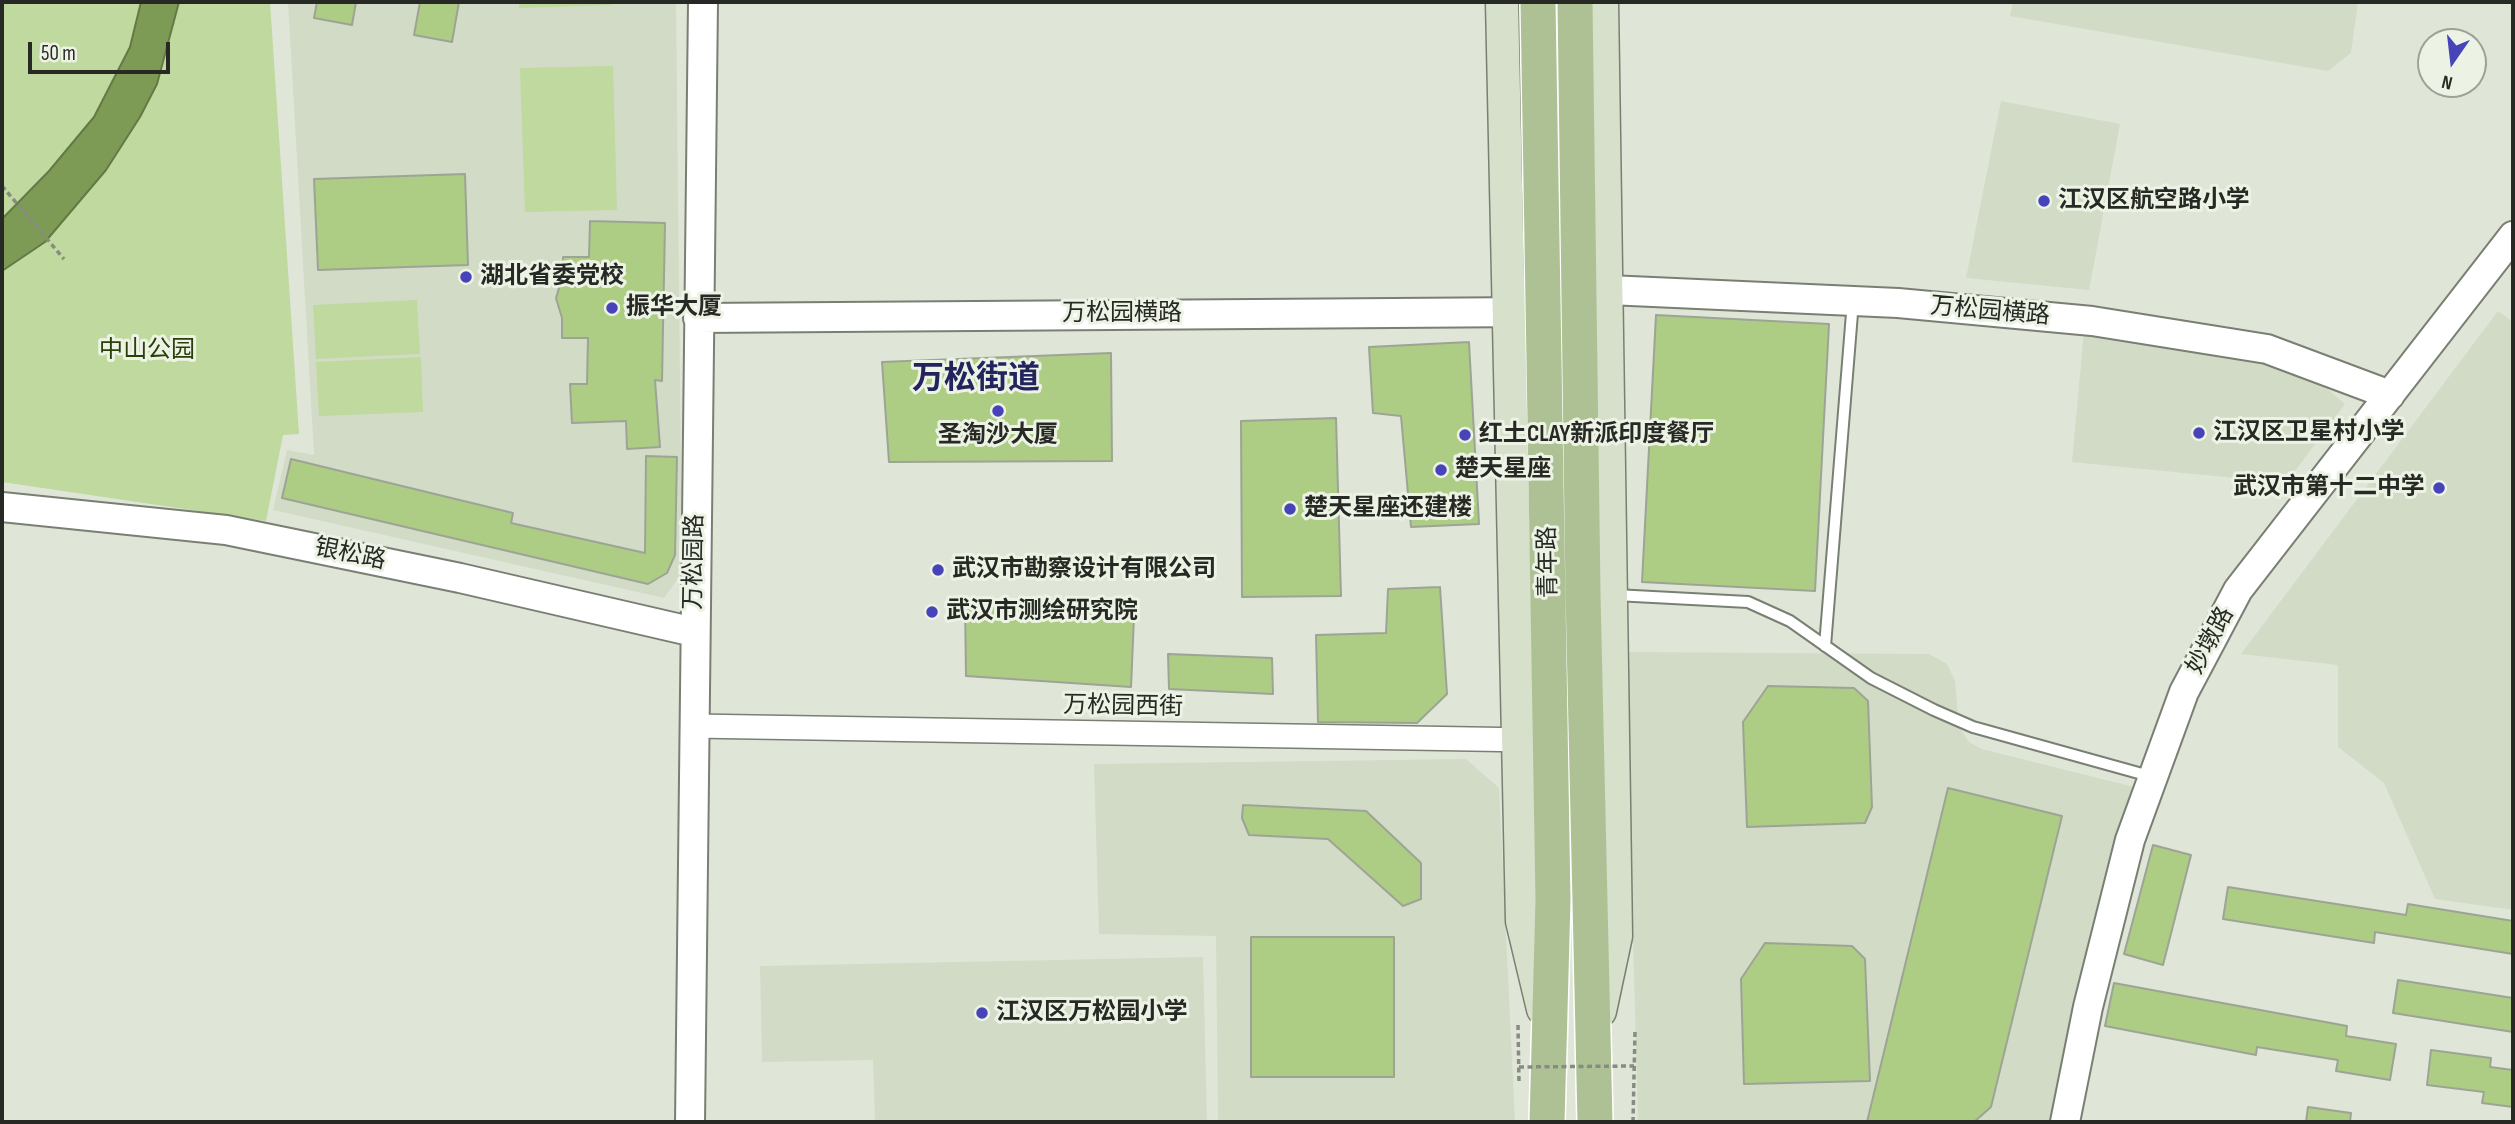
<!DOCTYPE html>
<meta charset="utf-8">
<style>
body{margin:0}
#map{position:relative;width:2515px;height:1124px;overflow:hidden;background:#dfe6d7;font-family:"Sofia Sans Condensed",sans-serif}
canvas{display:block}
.frame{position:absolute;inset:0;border:4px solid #272924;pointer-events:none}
.north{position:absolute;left:2417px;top:28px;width:70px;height:70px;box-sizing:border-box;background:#ecf3e5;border:2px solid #9da298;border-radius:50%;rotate:194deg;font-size:19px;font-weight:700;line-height:28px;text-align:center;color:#272924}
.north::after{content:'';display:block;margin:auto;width:24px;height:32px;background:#4744ba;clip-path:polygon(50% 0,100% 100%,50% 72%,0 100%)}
.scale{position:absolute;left:28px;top:42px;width:142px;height:32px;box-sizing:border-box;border:4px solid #272924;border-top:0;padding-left:9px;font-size:21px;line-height:24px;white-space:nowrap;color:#272924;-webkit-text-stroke:5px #ecf3e5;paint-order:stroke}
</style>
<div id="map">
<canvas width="2515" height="1124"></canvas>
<div class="frame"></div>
<div class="north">N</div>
<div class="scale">50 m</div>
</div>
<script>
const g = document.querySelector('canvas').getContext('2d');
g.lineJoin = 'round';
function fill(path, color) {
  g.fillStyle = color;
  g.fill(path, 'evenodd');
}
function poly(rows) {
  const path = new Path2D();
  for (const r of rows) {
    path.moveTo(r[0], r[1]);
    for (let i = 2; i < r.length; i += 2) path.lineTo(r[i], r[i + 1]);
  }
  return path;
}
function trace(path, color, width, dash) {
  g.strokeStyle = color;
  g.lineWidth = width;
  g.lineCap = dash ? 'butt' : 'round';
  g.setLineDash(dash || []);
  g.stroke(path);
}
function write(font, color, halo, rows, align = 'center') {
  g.font = font + ' "Sofia Sans Condensed","Noto Sans SC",sans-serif';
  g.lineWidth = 6;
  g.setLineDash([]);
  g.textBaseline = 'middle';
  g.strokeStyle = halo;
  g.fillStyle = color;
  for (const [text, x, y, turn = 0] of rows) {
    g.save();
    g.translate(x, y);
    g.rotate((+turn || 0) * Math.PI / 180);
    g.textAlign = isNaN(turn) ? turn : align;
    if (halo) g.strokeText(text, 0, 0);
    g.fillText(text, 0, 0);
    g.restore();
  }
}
const built = poly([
 [288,2,676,2,682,573,664,598,273,510,287,450,314,455],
 [2013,2,2358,2,2351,53,2328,71,2010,16],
 [2001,101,2120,124,2089,290,1966,278],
 [2498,311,2513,322,2513,910,2435,899,2384,783,2338,747,2338,665,2241,654],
 [2084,331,2257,353,2306,371,2345,404,2286,483,2072,462],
 [1628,652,1929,654,1947,664,1955,681,1959,727,1969,742,1982,749,2134,787,2076,1008,2054,1122,1638,1122,1627,714],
 [1466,759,1499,788,1515,1122,1218,1122,1216,936,1099,934,1094,764],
 [1203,957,1207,1122,875,1122,873,1060,762,1062,760,966]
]);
const green = poly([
 [2,2,270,2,299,434,283,435,266,521,2,482],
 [519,2,611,2,611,5,519,8],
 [613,66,617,210,525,212,520,68],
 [417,300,420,354,316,359,313,305],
 [421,357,423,412,319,416,316,362]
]);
const water = poly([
 [141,2,179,2,157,84,140,117,106,170,45,242,2,271,2,219,49,171,94,117,130,47,141,2]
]);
const building = poly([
 [317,2,356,2,352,25,314,18,317,2],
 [420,2,459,2,452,42,414,35,420,2],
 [465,174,468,265,318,270,314,179,465,174],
 [590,221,665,223,662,381,655,380,660,447,627,449,626,421,572,423,570,384,587,384,588,338,562,338,562,318,556,298,563,275,563,257,589,257,590,221],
 [1656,315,1829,324,1815,591,1642,582,1656,315],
 [1469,342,1479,524,1411,527,1401,416,1373,413,1369,347,1469,342],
 [1111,353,1112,461,889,462,882,362,1111,353],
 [1336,418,1341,596,1242,597,1241,421,1336,418],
 [646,456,677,457,675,555,667,573,648,584,282,498,291,459,513,513,511,523,645,553,646,456],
 [1440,587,1447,694,1417,723,1318,722,1316,635,1386,633,1388,589,1440,587],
 [965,604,1134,617,1131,687,966,676,965,604],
 [1168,654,1272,658,1273,694,1169,689,1168,654],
 [1768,686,1854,688,1868,701,1872,807,1865,823,1747,827,1743,722,1768,686],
 [1948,788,2062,816,1991,1107,1974,1122,1867,1122,1948,788],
 [1243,805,1366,811,1421,863,1421,899,1403,906,1328,839,1249,835,1242,818,1243,805],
 [2153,845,2191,855,2163,965,2124,954,2153,845],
 [2228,887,2406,915,2408,904,2513,921,2513,954,2375,932,2374,943,2223,919,2228,887],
 [1251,937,1394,937,1394,1077,1251,1077,1251,937],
 [1765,943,1852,946,1865,959,1870,1081,1744,1084,1741,979,1765,943],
 [2398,980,2513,998,2513,1032,2393,1013,2398,980],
 [2114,983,2347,1026,2346,1036,2396,1044,2390,1080,2336,1071,2338,1060,2257,1047,2256,1055,2105,1026,2114,983],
 [2431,1050,2491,1058,2490,1067,2513,1070,2513,1107,2482,1103,2484,1092,2427,1085,2431,1050],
 [2308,1107,2351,1113,2350,1122,2306,1122,2308,1107]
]);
const path = poly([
 [2,186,64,259],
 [1518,1025,1519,1082],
 [1633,1122,1635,1031]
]);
const service = poly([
 [1615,595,1748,602,1790,621,1871,678,1934,710,1973,727,2153,777],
 [1825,646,1853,301]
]);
const minor = poly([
 [694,726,1531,740]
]);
const tertiary = poly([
 [1586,289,1898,303,2092,321,2267,349,2390,395],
 [698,318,1532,312],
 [2,507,226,530,460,578,694,632],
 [690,1122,703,2],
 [2065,1122,2088,1007,2130,840,2184,692,2238,590,2513,236]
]);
const secondary = poly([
 [1502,2,1522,921,1543,1009],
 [1600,1011,1616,936,1602,2]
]);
const primary = poly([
 [1538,2,1553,900,1547,1122],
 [1575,2,1583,594,1595,1122]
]);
const pathBridge = poly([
 [1519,1067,1634,1066]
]);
const markers = [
 [2044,201,7,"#4744ba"],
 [466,277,7,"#4744ba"],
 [612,308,7,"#4744ba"],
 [998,411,7,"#4744ba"],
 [2199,433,7,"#4744ba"],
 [1465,435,7,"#4744ba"],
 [1441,470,7,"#4744ba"],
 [2439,488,7,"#4744ba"],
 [1290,509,7,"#4744ba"],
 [938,570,7,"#4744ba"],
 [932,612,7,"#4744ba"],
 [982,1013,7,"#4744ba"]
];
const poiNames = [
 ["江汉区航空路小学",2058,201],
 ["湖北省委党校",480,277],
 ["振华大厦",626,308],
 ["江汉区卫星村小学",2213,433],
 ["红土CLAY新派印度餐厅",1479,435],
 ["圣淘沙大厦",998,436,"center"],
 ["楚天星座",1455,470],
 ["武汉市第十二中学",2425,488,"right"],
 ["楚天星座还建楼",1304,509],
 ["武汉市勘察设计有限公司",952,570],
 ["武汉市测绘研究院",946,612],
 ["江汉区万松园小学",996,1013]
];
const streetNames = [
 ["万松园横路",1990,312,5],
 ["万松园横路",1122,314],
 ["银松路",350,555,12],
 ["万松园路",695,562,-89],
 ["青年路",1549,562,-91],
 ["妙墩路",2211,641,-62],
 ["万松园西街",1123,707,1]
];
const parkNames = [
 ["中山公园",147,351]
];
const districtNames = [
 ["万松街道",976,380]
];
fill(built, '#d2dbc6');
fill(green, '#bfd99f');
fill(water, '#7e9b55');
trace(water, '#647946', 2);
fill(building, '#adcd84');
trace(building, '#9da496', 2);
trace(service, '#797f73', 14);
trace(minor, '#797f73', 26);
trace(tertiary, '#797f73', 32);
trace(secondary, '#797f73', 35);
trace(primary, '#fff', 38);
trace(path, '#878b81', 3.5, [5, 3.5]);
trace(service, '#fff', 10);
trace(minor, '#fff', 23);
trace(tertiary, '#fff', 28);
trace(secondary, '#d6e0ca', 32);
trace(primary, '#aec195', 35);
trace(pathBridge, '#878b81', 3.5, [5, 3.5]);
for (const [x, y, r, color] of markers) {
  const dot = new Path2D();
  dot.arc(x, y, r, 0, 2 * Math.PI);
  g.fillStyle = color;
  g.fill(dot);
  trace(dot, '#ecf3e5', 2.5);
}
write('bold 24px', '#272924', '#ecf3e5', poiNames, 'left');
write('24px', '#272924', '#ecf3e5', streetNames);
write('24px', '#2b3f09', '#ecf3e5', parkNames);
write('bold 32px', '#23245d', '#ecf3e5', districtNames);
</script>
